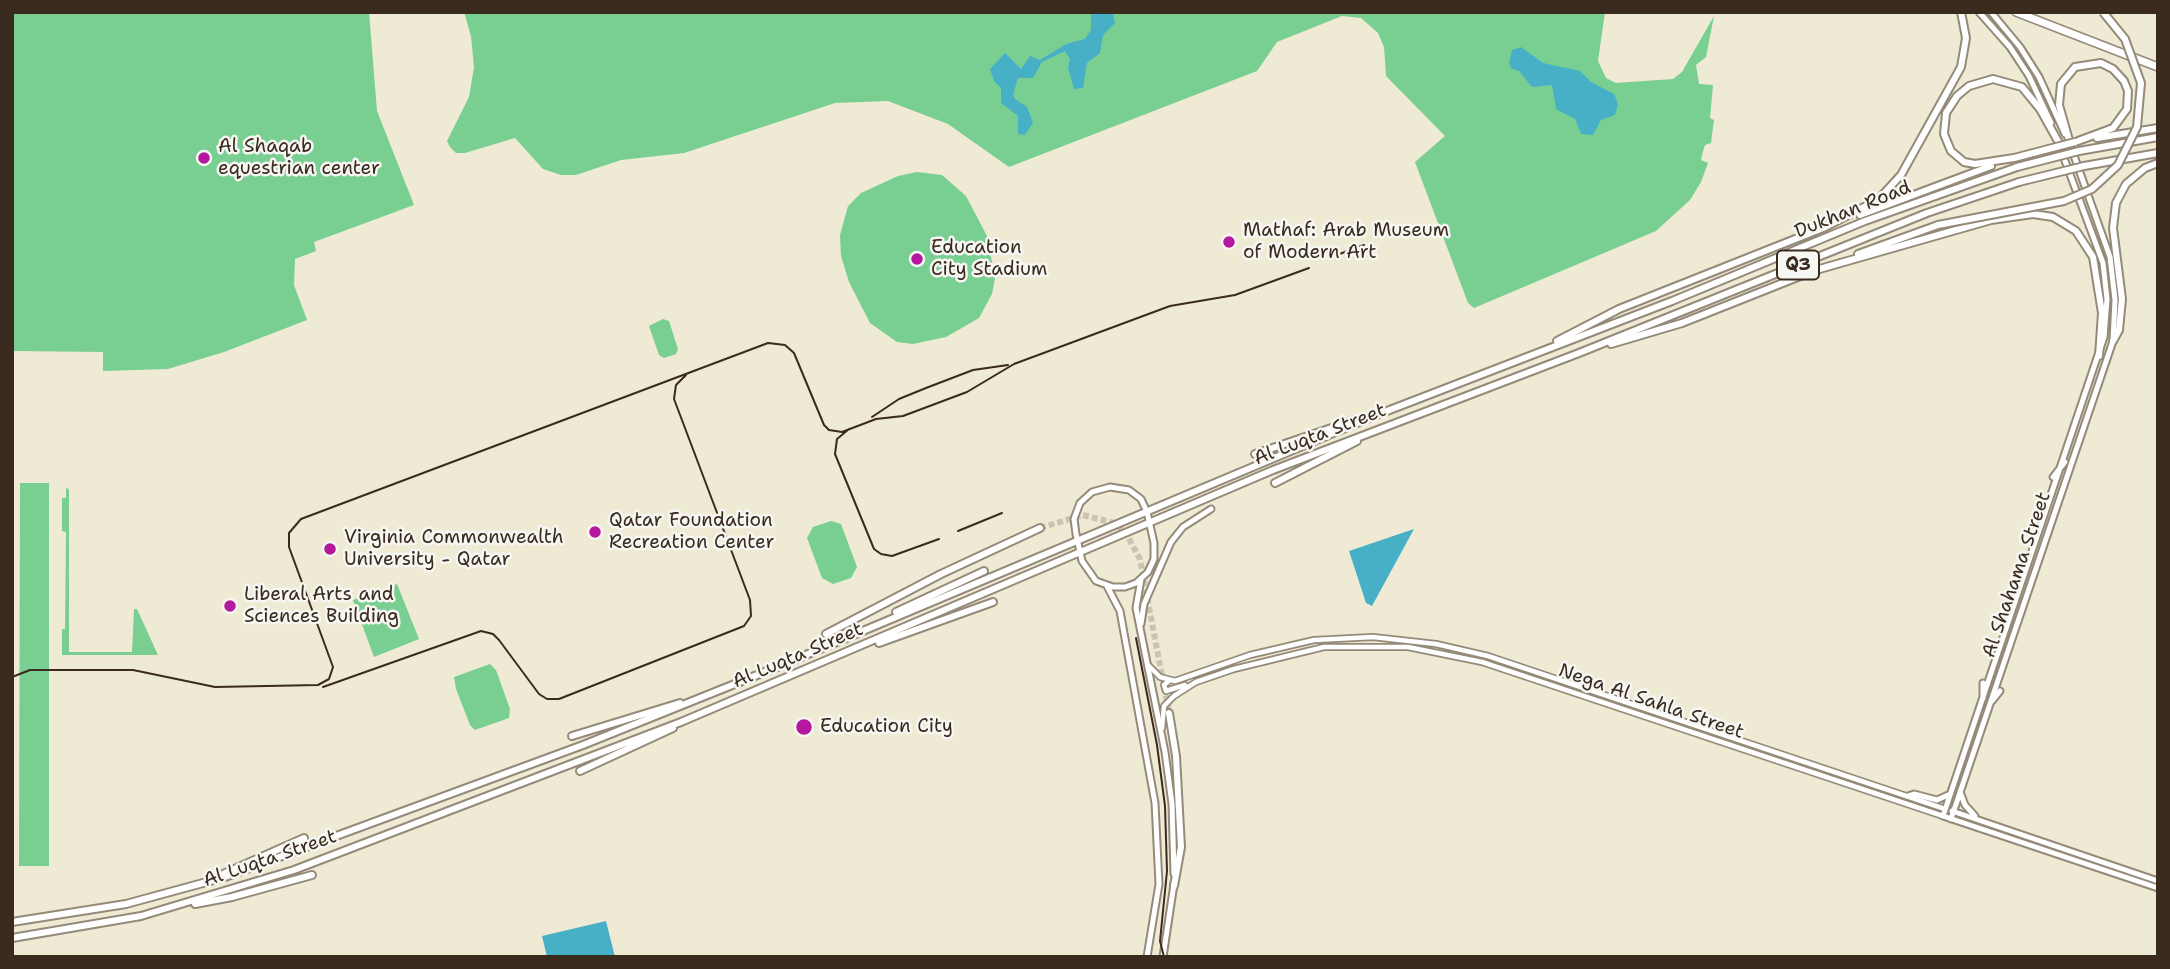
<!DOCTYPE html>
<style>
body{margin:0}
#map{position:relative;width:2170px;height:969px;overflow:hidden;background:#efead4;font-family:"Shantell Sans",sans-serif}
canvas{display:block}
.frame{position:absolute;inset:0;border:14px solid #3b2a1e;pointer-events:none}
</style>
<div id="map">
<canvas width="2170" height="969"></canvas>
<div class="frame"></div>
</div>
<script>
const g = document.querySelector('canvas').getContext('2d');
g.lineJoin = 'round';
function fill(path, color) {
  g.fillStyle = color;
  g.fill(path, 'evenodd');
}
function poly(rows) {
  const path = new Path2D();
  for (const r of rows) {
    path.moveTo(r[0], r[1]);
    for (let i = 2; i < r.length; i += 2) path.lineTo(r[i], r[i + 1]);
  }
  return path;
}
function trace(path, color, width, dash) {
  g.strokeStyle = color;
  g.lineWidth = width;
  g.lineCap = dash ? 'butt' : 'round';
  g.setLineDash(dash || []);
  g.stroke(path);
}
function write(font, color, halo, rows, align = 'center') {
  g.font = font + ' "Shantell Sans",sans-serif';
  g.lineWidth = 5;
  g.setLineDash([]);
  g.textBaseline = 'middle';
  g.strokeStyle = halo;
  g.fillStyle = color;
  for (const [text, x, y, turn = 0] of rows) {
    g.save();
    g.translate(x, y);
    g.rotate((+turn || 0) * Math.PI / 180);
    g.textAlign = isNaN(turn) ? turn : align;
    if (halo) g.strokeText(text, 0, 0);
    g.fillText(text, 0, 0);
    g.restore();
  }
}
const green = poly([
 [12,12,369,12,377,111,414,205,314,242,316,251,295,259,294,285,307,320,224,352,168,369,103,371,103,352,12,351],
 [464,12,1605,12,1598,61,1606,78,1616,83,1673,79,1682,72,1714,16,1706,57,1696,65,1699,84,1713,85,1710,118,1714,120,1711,143,1705,145,1702,155,1701,160,1708,163,1701,182,1690,200,1656,231,1474,308,1468,303,1415,162,1445,136,1386,76,1384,47,1378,33,1361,18,1342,16,1277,42,1257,71,1009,167,948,124,888,101,835,103,684,153,621,160,576,175,561,175,543,169,515,138,465,153,456,153,450,147,447,141,469,97,474,67,471,36],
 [917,172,942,175,966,196,987,236,995,278,992,294,979,318,946,337,913,344,897,342,870,323,849,282,841,256,840,235,848,206,861,193,898,176],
 [663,319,669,321,678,349,676,354,664,358,659,355,649,326],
 [20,483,49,483,49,866,19,866],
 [66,487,69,490,69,652,132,652,134,609,137,609,158,655,62,655,62,629,65,629,66,532,62,531,62,498,66,498],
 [831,521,841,524,857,567,851,578,833,584,822,578,807,538,813,527],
 [397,584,419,639,374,657,353,600],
 [490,664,496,670,510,709,509,718,475,730,470,725,456,689,454,677]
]);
const water = poly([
 [1091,12,1113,12,1115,23,1103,35,1100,53,1087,63,1083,88,1074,89,1068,68,1070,59,1065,51,1042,62,1033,78,1018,78,1013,94,1015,99,1027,107,1033,123,1025,135,1018,134,1018,116,1001,103,1001,88,994,81,990,69,1005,53,1021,69,1030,56,1040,60,1066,44,1085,39,1091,30],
 [1521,47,1543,63,1580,71,1591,82,1614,94,1618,104,1615,115,1601,120,1593,135,1581,134,1575,119,1556,109,1552,85,1532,87,1519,71,1512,69,1509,63,1512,50],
 [1414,529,1372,606,1366,603,1349,551],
 [606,921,615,957,547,957,542,936]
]);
const primaryTunnel = poly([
 [1040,528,1083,515,1114,523,1126,533,1140,559,1169,713]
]);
const tertiary = poly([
 [1149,666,1160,677,1175,681,1250,655,1314,640,1373,637,1436,644,1488,656,1945,809],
 [1169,681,1164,685,1166,691,1185,685],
 [1162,728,1164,706,1174,696,1196,682,1234,669,1324,647,1408,647,1482,662,1943,816]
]);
const secondary = poly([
 [1979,12,2010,47,2029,76,2051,123],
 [1991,12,2020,47,2039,77,2065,134],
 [2058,142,2103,263,2107,299,2104,337,1943,816,2158,888],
 [2053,477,2065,462],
 [1110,487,1129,490,1141,499,1147,512,1154,543,1154,559,1148,572,1136,583,1125,587,1113,587,1096,581,1082,561,1076,534,1074,519,1080,503,1092,492,1110,487],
 [1141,579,1136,608,1165,752,1172,804,1174,874],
 [1107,586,1120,611,1155,803,1159,884,1147,957],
 [1141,624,1144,604,1171,542,1183,527,1211,509],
 [1983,683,1983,698],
 [1992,701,2000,691],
 [1960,792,1965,805,1975,816],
 [1908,796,1914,794,1937,800,1948,795],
 [1952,811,2158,881],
 [1951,819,2113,341,2115,300,2110,257,2072,150],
 [1163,957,1174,884]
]);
const primary = poly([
 [2097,138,2158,128],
 [2071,147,2059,105,2061,84,2075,67,2101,63,2113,69,2124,81,2128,91,2127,109,2113,128,2078,141],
 [2079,151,2158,137],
 [2014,158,1975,164,1964,162,1951,151,1944,134,1946,113,1957,96,1969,86,1993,79,2022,87,2040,109,2059,143],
 [2084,166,2158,153],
 [1860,215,1991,166],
 [1858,254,1938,225],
 [1816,270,1991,220,2033,214,2053,217,2076,231,2093,257,2102,313,2099,356],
 [1557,341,1619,309,1823,228,1878,200,1901,175,1961,67,1966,38,1961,12],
 [2113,341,2119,330,2122,299,2113,228,2116,203,2126,184,2145,168,2158,163],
 [1611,344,1682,323,1818,269],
 [1255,454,1358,419],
 [1275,483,1357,441],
 [896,612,984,571],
 [826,634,941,574,1040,528],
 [879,643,993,602],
 [1169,713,1176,756,1181,847,1174,886],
 [572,736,680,703],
 [580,771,673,728],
 [223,874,304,838],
 [195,904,232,897,312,875],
 [12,922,126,904,225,877,583,745,782,665,1374,416,1672,301,1865,221,2017,167],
 [12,938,141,916,294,870,681,722,1273,470,1579,353,1927,213,2019,182]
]);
const motorway = poly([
 [2016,12,2158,67]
]);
const tram = poly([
 [1334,256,1364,245],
 [872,417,899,399,926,388,973,370,1008,365],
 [849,429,837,439,835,454,874,549,881,554,892,556,939,539],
 [958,531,1002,513],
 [1136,638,1157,745,1165,806,1167,871,1160,941,1164,957],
 [12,677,30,670,133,670,215,687,318,685,329,679,333,667,289,547,289,533,301,519,768,343,785,345,794,353,824,425,829,430,842,432,876,419,903,416,967,392,1014,364,1170,306,1235,295,1309,268],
 [323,687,481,631,493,634,499,640,539,694,547,699,559,699,744,626,751,616,750,600,674,399,676,385,686,375]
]);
const primaryBridge = poly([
 [2014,158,2075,142],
 [2017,167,2079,151],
 [2019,182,2084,166],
 [1938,225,2064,201,2092,189,2118,165,2137,127,2141,83,2125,39,2103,12]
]);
const markers = [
 [204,158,7,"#b5179e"],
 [1229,242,7,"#b5179e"],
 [917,259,7,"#b5179e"],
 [595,532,7,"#b5179e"],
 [330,549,7,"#b5179e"],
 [230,606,7,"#b5179e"],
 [804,727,9,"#b5179e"]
];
const shields = [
 [1798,265,42]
];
const shieldNames = [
 ["Q3",1798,265]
];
const poiNames = [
 ["Al Shaqab",218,147],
 ["equestrian center",218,169],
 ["Mathaf: Arab Museum",1243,231],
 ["of Modern Art",1243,253],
 ["Education",931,248],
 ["City Stadium",931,270],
 ["Qatar Foundation",609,521],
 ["Recreation Center",609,543],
 ["Virginia Commonwealth",344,538],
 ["University - Qatar",344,560],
 ["Liberal Arts and",244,595],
 ["Sciences Building",244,617],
 ["Education City",820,727]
];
const streetNames = [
 ["Dukhan Road",1853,210,-22],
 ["Al Luqta Street",1320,435,-21],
 ["Al Shahama Street",2017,575,-71],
 ["Al Luqta Street",798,656,-23],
 ["Nega Al Sahla Street",1651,702,19],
 ["Al Luqta Street",270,859,-19]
];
fill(green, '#79ce92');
fill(water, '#47b0c6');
trace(primaryTunnel, '#cbc4b0', 6, [6, 3]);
trace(tertiary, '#958a79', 8);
trace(secondary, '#958a79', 9);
trace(primary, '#958a79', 10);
trace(motorway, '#958a79', 10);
trace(tertiary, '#fff', 4.5);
trace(secondary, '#fff', 5);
trace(primary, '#fff', 6);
trace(motorway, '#fff', 7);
trace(tram, '#3b2a1e', 2);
trace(primaryBridge, '#958a79', 10, []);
trace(primaryBridge, '#fff', 6);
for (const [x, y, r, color] of markers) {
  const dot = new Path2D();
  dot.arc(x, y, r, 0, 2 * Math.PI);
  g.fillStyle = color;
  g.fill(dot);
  trace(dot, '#f6f6f2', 2.5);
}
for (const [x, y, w] of shields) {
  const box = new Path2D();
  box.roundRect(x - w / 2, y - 14.5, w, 29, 5);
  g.fillStyle = '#f6f6f2';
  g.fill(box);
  trace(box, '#3b2a1e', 2);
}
write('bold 18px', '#3b2a1e', null, shieldNames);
write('19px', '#3b2a1e', '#f6f6f2', poiNames, 'left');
write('19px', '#3b2a1e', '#f6f6f2', streetNames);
</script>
